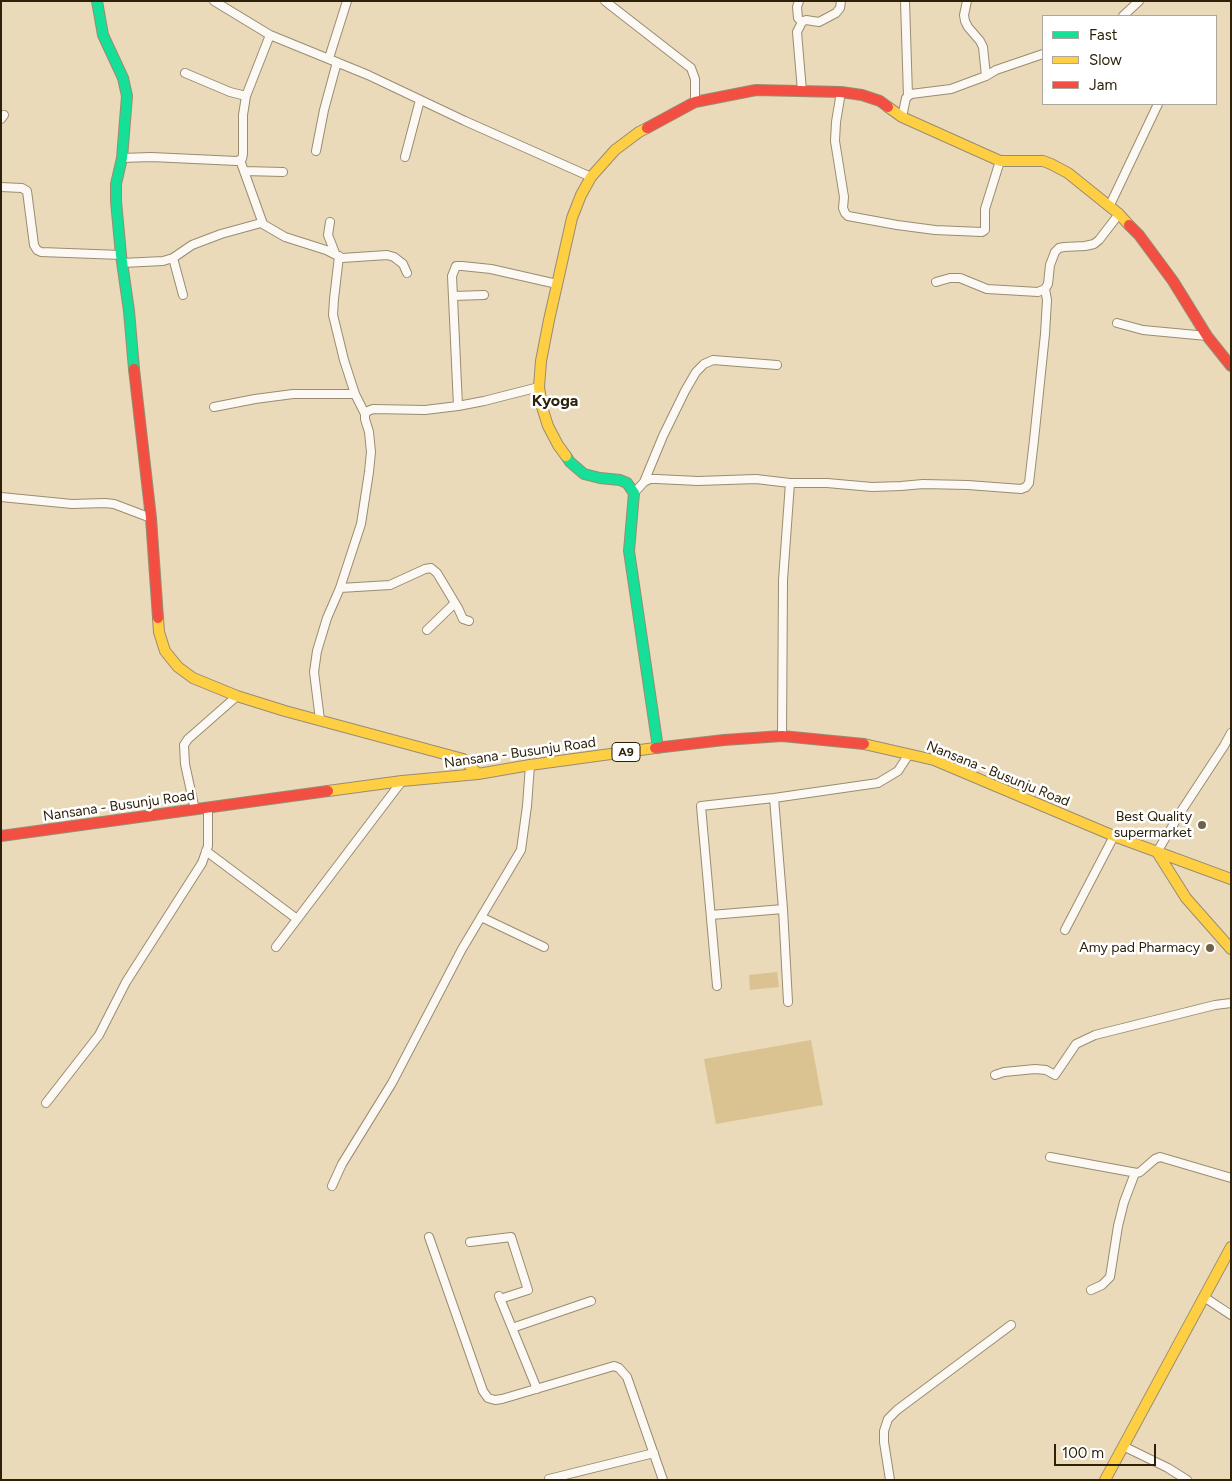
<!DOCTYPE html>
<style>
body{margin:0}
#map{position:relative;width:1232px;height:1481px;overflow:hidden;background:#eadab9;font-family:Figtree,sans-serif}
canvas{display:block}
.frame{position:absolute;inset:0;border:2px solid #2d2209;pointer-events:none}
.legend{position:absolute;left:1042px;top:15px;width:175px;height:90px;box-sizing:border-box;background:#fff;border:1px solid #aba79d;margin:0;padding:6px 9px;list-style:none;font-size:15px;color:#2d2209}
.legend li{display:flex;align-items:center;gap:10px;height:25px}
.legend b{width:25px;border:1px solid #aba79d}
.scale{position:absolute;left:1054px;top:1444px;width:102px;height:22px;box-sizing:border-box;border:2px solid #2d2209;border-top:0;padding-left:6px;font-size:15px;line-height:18px;white-space:nowrap;color:#2d2209;-webkit-text-stroke:4px #fff;paint-order:stroke}
</style>
<div id="map">
<canvas width="1232" height="1481"></canvas>
<div class="frame"></div>
<ul class="legend">
<li><b style="height:6px;background:#16e098"></b>Fast</li>
<li><b style="height:6px;background:#ffcf43"></b>Slow</li>
<li><b style="height:6px;background:#f24e42"></b>Jam</li>
</ul>
<div class="scale">100 m</div>
</div>
<script>
const g = document.querySelector('canvas').getContext('2d');
g.lineJoin = 'round';
function fill(path, color) {
  g.fillStyle = color;
  g.fill(path, 'evenodd');
}
function poly(rows) {
  const path = new Path2D();
  for (const r of rows) {
    path.moveTo(r[0], r[1]);
    for (let i = 2; i < r.length; i += 2) path.lineTo(r[i], r[i + 1]);
  }
  return path;
}
function trace(path, color, width, dash) {
  g.strokeStyle = color;
  g.lineWidth = width;
  g.lineCap = dash ? 'butt' : 'round';
  g.setLineDash(dash || []);
  g.stroke(path);
}
function write(font, color, halo, rows, align = 'center') {
  g.font = font + ' Figtree,sans-serif';
  g.lineWidth = 5;
  g.setLineDash([]);
  g.textBaseline = 'middle';
  g.strokeStyle = halo;
  g.fillStyle = color;
  for (const [text, x, y, turn = 0] of rows) {
    g.save();
    g.translate(x, y);
    g.rotate((+turn || 0) * Math.PI / 180);
    g.textAlign = isNaN(turn) ? turn : align;
    if (halo) g.strokeText(text, 0, 0);
    g.fillText(text, 0, 0);
    g.restore();
  }
}
const green = poly([
 [777,972,779,987,750,990,749,975],
 [811,1040,823,1105,716,1124,704,1059]
]);
const street = poly([
 [214,1,270,35],
 [605,1,691,68,695,79,695,102],
 [799,1,797,7,798,18,802,22],
 [905,1,908,96],
 [967,1,964,15,965,21,968,27,980,41,983,47,986,76],
 [1123,16,1139,1],
 [329,58,347,1],
 [185,73,230,92,246,96],
 [802,91,797,32,802,22,806,20,819,22,836,13,840,8,841,1],
 [841,92,836,122,835,141,844,197,843,208,845,213,848,216,897,225,935,230,982,232,985,230,985,209,1000,161],
 [902,117,906,98,911,94,951,89,986,76,996,70,1043,54],
 [1,119,4,115],
 [316,151,324,110,337,62],
 [405,157,420,100],
 [122,158,151,157,237,161,242,159,243,154,243,115,246,96,270,35,368,75,465,121,591,177],
 [240,160,263,224],
 [244,171,283,172],
 [1,187,22,188,27,191,34,245,37,250,41,252,121,255],
 [1109,207,1158,104],
 [330,222,328,235,335,253],
 [339,256,334,299,333,315,344,360,355,394,365,414],
 [173,258,183,295],
 [122,263,163,261,173,258,192,245,221,234,261,223,285,237,326,250,342,258,387,255,394,257,403,264,407,273],
 [936,282,950,278,960,278,987,289,1038,292,1045,289,1048,284,1050,265,1055,252,1059,248,1064,247,1085,246,1094,244,1099,240,1119,214],
 [453,296,484,295],
 [1117,323,1143,330,1207,336],
 [458,406,452,276,456,266,462,266,491,269,557,284],
 [214,407,255,399,293,394,355,394],
 [644,482,663,436,685,391,696,372,704,364,713,360,777,365],
 [634,493,644,482,650,479,657,479,698,481,756,479,790,483,827,483,872,487,901,486,923,484,968,485,1021,489,1026,487,1029,483,1034,440,1045,334,1047,300,1045,289],
 [1,497,72,504,105,503,114,504,151,518],
 [340,588,390,585,425,569,431,568,437,573,458,608,463,619,469,621],
 [427,630,455,603],
 [320,720,314,672,317,651,327,618,340,588,361,524,369,472,371,452,369,432,365,419,365,414,368,411,373,409,425,410,458,406,484,401,539,387],
 [782,736,783,580,790,483],
 [774,798,783,909,788,1002],
 [195,810,185,764,184,745,188,739,237,696],
 [206,851,297,919],
 [1157,852,1182,810,1224,746,1231,733],
 [711,915,783,909],
 [481,917,544,947],
 [1065,930,1114,836],
 [276,947,402,781],
 [717,986,701,806,774,798,878,783,898,771,909,754],
 [995,1075,1004,1072,1035,1069,1046,1070,1055,1075,1076,1044,1095,1035,1215,1005,1231,1003],
 [46,1103,99,1035,126,982,202,863,208,846,208,808],
 [1050,1157,1137,1173,1140,1172,1155,1159,1160,1157,1231,1178],
 [332,1186,342,1164,392,1083,462,949,521,850,527,806,530,765],
 [429,1237,483,1391,488,1398,495,1400,502,1399,614,1366,619,1368,627,1377,663,1480],
 [470,1242,511,1237,528,1290,500,1299],
 [1091,1290,1102,1285,1110,1277,1118,1226,1124,1202,1135,1173],
 [499,1296,537,1389],
 [1204,1297,1231,1315],
 [512,1328,591,1301],
 [1123,1446,1168,1468,1187,1480],
 [549,1479,654,1453],
 [890,1480,884,1442,884,1431,888,1419,897,1410,1011,1325]
]);
const fast = poly([
 [97,1,103,35,123,78,127,96,122,158,116,184,116,201,121,255,129,311,134,369],
 [566,456,570,462,584,474,600,478,620,480,627,483,634,493,629,551,658,748]
]);
const slow = poly([
 [888,107,902,117,1000,161,1043,161,1051,164,1068,173,1119,214,1129,225],
 [566,456,558,445,548,426,542,407,539,387,541,361,549,320,572,218,581,195,591,177,615,150,639,132,647,128],
 [158,618,159,632,165,651,178,667,193,678,237,696,285,711,463,759,478,774],
 [864,744,934,760,1114,836,1231,879],
 [328,791,402,781,478,774,530,765,655,748],
 [1157,852,1186,898,1231,949],
 [1105,1480,1231,1247]
]);
const jam = poly([
 [647,128,695,102,756,90,841,92,862,95,880,101,888,107],
 [1129,225,1139,235,1173,281,1207,336,1231,366],
 [134,369,151,518,158,618],
 [655,748,724,740,782,736,864,744],
 [1,836,328,791]
]);
const markers = [
 [1202,825,5,"#6f6247"],
 [1210,948,5,"#6f6247"]
];
const shields = [
 [626,752,28]
];
const shieldNames = [
 ["A9",626,752]
];
const streetNames = [
 ["Nansana - Busunju Road",520,753,-8],
 ["Nansana - Busunju Road",998,774,22],
 ["Nansana - Busunju Road",119,806,-8]
];
const poiNames = [
 ["Best Quality",1192,817],
 ["supermarket",1192,833],
 ["Amy pad Pharmacy",1200,948]
];
const quarterNames = [
 ["Kyoga",555,401]
];
fill(green, '#dbc291');
trace(street, '#998c72', 10);
trace(fast, '#998c72', 12);
trace(slow, '#998c72', 12);
trace(jam, '#998c72', 12);
trace(street, '#fcf9f4', 8);
trace(fast, '#16e098', 10);
trace(slow, '#ffcf43', 10);
trace(jam, '#f24e42', 10);
for (const [x, y, r, color] of markers) {
  const dot = new Path2D();
  dot.arc(x, y, r, 0, 2 * Math.PI);
  g.fillStyle = color;
  g.fill(dot);
  trace(dot, '#fff', 2);
}
for (const [x, y, w] of shields) {
  const box = new Path2D();
  box.roundRect(x - w / 2, y - 9.5, w, 19, 4);
  g.fillStyle = '#fff';
  g.fill(box);
  trace(box, '#2d2209', 1);
}
write('bold 12px', '#2d2209', null, shieldNames);
write('14px', '#2d2209', '#fff', streetNames);
write('14px', '#2d2209', '#fff', poiNames, 'right');
write('bold 16px', '#2d2209', '#fff', quarterNames);
</script>
